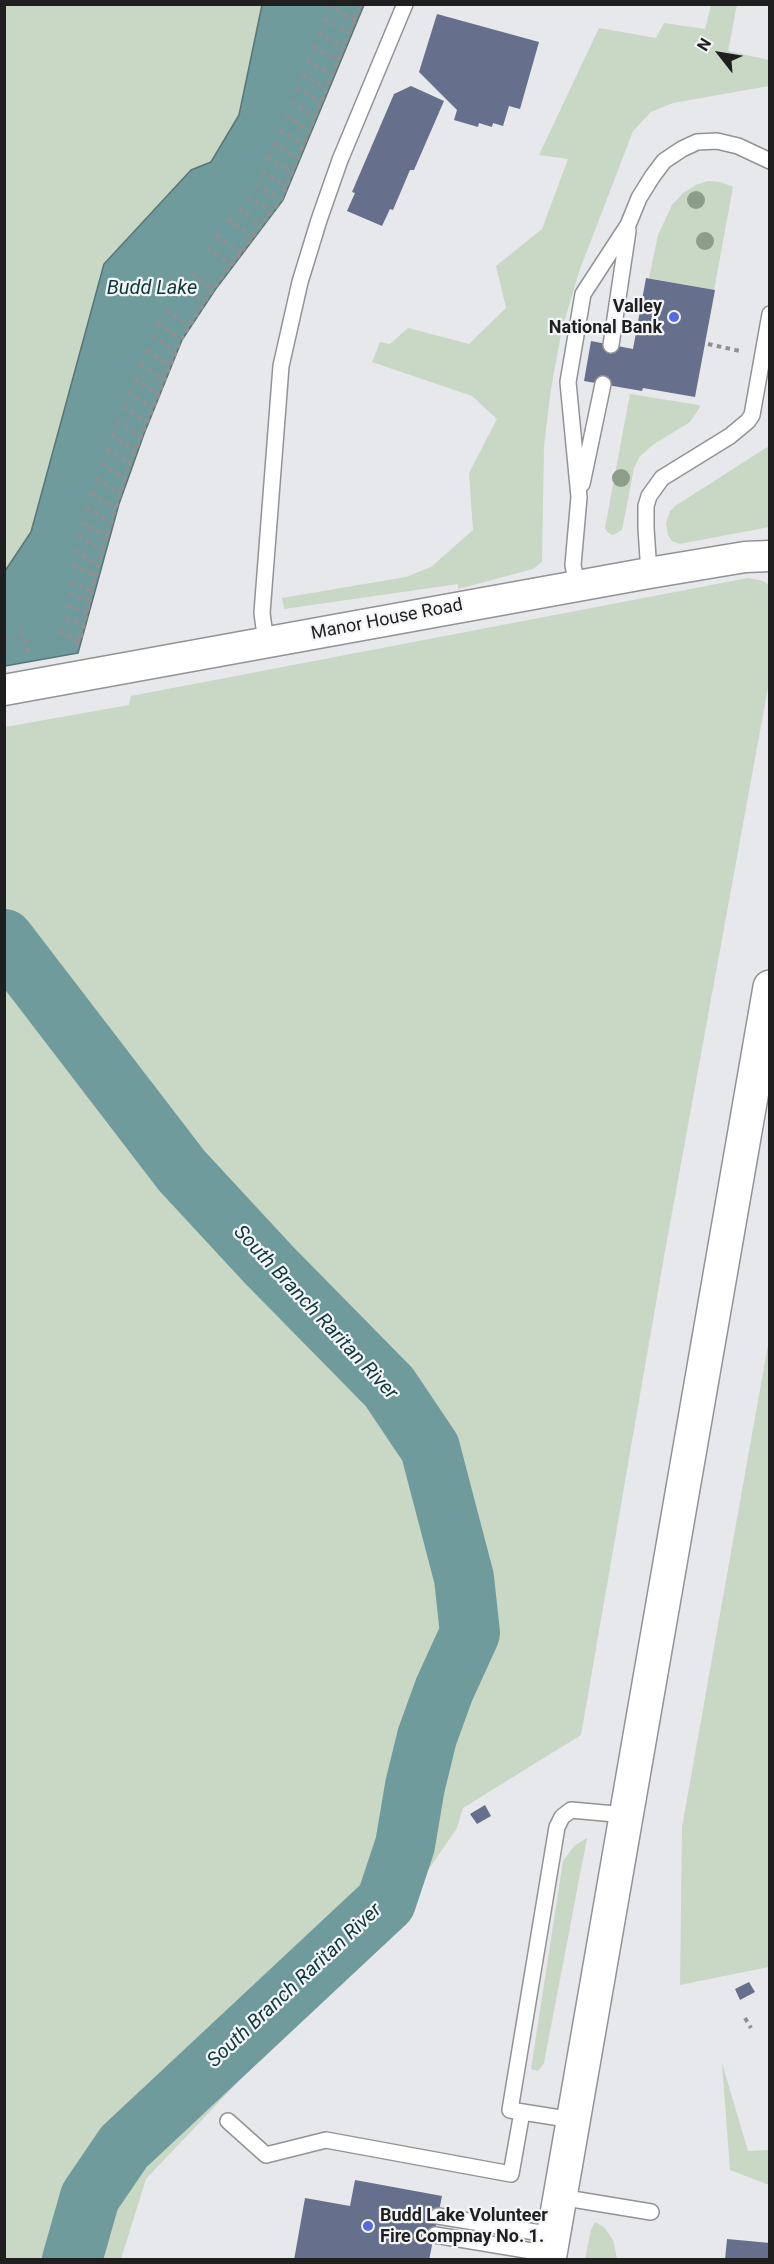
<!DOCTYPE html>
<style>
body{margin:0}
#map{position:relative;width:774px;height:2264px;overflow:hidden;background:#e7e8eb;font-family:Roboto,sans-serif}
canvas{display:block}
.frame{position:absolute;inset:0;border:6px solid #1f1f20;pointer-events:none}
.north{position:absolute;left:690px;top:24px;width:60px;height:60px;-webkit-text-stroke:4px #f4f5f8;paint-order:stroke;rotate:301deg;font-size:16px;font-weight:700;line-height:24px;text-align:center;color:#1f1f20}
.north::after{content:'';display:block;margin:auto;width:21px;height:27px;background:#1f1f20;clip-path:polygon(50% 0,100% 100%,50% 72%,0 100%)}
</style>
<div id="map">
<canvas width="774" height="2264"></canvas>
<div class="frame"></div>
<div class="north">N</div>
</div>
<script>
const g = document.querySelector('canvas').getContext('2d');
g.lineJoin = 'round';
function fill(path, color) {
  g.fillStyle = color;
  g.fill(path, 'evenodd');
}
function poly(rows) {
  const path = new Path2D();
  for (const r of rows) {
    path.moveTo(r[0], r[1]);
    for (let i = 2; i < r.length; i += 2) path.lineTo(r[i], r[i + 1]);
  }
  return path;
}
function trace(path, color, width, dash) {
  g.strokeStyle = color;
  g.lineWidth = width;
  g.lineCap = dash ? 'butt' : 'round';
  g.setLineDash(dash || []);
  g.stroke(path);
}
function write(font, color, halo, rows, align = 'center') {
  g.font = font + ' Roboto,sans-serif';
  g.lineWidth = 4.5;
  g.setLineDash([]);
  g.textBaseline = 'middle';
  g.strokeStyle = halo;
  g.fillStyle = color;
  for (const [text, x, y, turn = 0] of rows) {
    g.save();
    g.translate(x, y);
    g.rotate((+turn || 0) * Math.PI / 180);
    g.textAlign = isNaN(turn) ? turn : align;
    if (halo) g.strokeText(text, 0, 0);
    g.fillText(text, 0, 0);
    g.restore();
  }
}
const green = poly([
 [5,5,262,5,239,115,211,162,191,170,31,532,5,571],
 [711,5,737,5,728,51,769,60,769,86,673,103,651,112,633,131,579,272,562,329,551,389,544,446,542,562,533,569,458,589,458,584,284,609,282,598,406,577,431,567,473,530,469,473,497,419,472,396,372,362,380,342,390,344,408,328,469,344,506,308,496,266,542,229,568,159,539,155,599,28,656,38,664,23,705,29],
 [708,181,721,182,733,187,714,290,649,278,658,235,672,205,683,193,696,185],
 [630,394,699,405,700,407,690,422,654,444,640,456,634,468,622,530,613,535,607,532,605,528],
 [769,446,769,527,680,544,672,541,668,535,666,523,670,511,675,506],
 [748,578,763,581,769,585,769,682,665,1251,581,1735,463,1808,457,1828,400,1911,146,2179,121,2259,5,2259,5,727,129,705,131,696],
 [769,1339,769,1967,680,1985,682,1827],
 [587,1838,544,2063,538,2071,531,2069,563,1861,574,1846],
 [722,2063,748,2151,769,2150,769,2185,730,2170],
 [595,2222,604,2227,613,2240,617,2259,585,2259,591,2230]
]);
const water = poly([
 [262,5,364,5,283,200,215,290,182,340,144,434,119,504,78,653,5,666,5,571,31,532,104,264,191,170,211,162,239,115,262,5]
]);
const river = poly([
 [4,939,182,1171,270,1266,389,1387,430,1448,464,1578,470,1633,444,1690,427,1737,415,1786,405,1845,386,1902,124,2147,90,2197,72,2260]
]);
const building = poly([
 [437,14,539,42,520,109,509,106,503,126,493,123,492,127,479,123,478,127,454,120,457,110,419,72],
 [411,86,444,101,414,170,410,170,393,210,390,209,382,226,347,211,355,193,352,192,394,94],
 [646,278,715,290,695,397,643,388,642,391,584,381,591,341,633,349],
 [485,1805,491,1816,477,1824,470,1814],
 [749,1982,755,1992,740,2000,735,1989],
 [355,2180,442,2196,429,2260,294,2260,305,2198,350,2206],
 [727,2239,770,2243,770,2260,725,2260]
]);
const path = poly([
 [328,5,355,20],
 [324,19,349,33],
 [318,33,343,47],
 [313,46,338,61],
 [307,60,332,75],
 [302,74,326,89],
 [296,88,321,102],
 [291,102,315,116],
 [285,116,309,130],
 [280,130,304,144],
 [273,143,298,158],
 [267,157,292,171],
 [262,171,286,186],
 [256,184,281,199],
 [247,197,272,211],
 [239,208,262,223],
 [228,219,252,237],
 [216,235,241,253],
 [207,248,231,265],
 [192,274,213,289],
 [182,286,205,302],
 [166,310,189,326],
 [157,323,181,339],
 [152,335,175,352],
 [708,344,740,351],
 [146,350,170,366],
 [140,364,164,380],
 [134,378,158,394],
 [128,392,152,408],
 [123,407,147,422],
 [117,421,141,436],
 [111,434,135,450],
 [106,449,130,464],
 [101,463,125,479],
 [96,478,120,494],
 [91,493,116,508],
 [86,507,111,522],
 [81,522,107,537],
 [78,535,103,551],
 [74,550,98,565],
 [72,565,96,576],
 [70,582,93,592],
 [69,593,90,602],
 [67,605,87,612],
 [65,618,84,625],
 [21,631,29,652],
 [59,631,79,640],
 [75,644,80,640,98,565,128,468,181,339,213,289,281,199,361,4],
 [4,650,7,636],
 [745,2018,751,2028]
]);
const lane = poly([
 [611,345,628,231],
 [582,484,603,384],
 [649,573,646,528,646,506,649,496,662,478,730,436,748,421,752,415,770,314],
 [577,586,573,565,579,497,568,382,583,294,628,225,639,198,652,177,664,161,682,149,697,142,717,141,738,146,770,161],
 [266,643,262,613,281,366,300,282,319,220,340,160,405,4],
 [573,2120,510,2110,557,1827,562,1817,571,1810,626,1815],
 [228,2121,266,2155,326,2140,511,2174,522,2112],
 [560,2197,651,2212],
 [438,2216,553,2235],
 [435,2235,550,2254]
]);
const street = poly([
 [4,690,649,573,745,557,770,556]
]);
const primary = poly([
 [549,2260,770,987]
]);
const trees = [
 [696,200],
 [705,241],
 [621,478]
];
const markers = [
 [674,317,6,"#556ae0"],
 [368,2226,6,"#556ae0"]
];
const poiNames = [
 ["Valley",662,307],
 ["National Bank",662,328],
 ["Budd Lake Volunteer",380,2216,"left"],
 ["Fire Compnay No. 1.",380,2237,"left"]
];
const streetNames = [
 ["Manor House Road",387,620,-11]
];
const waterNames = [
 ["Budd Lake",152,289],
 ["South Branch Raritan River",315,1313,47],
 ["South Branch Raritan River",295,1986,-43]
];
fill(green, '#c9d7c5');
fill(water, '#709b9c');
trace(water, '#587677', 1.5);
trace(river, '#709b9c', 60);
fill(building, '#66708d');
trace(lane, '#929396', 18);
trace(street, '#929396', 33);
trace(primary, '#929396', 36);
trace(path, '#909093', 4, [4.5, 4.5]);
trace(lane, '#fff', 15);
trace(street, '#fff', 30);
trace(primary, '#fff', 33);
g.fillStyle = '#8c9e89';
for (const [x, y] of trees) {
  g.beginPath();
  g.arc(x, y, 9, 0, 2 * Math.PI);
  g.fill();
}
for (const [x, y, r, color] of markers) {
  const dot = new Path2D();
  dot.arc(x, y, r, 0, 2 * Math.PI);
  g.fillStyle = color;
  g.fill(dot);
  trace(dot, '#f4f5f8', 2);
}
write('bold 18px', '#1f1f20', '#f4f5f8', poiNames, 'right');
write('18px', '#1f1f20', '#f4f5f8', streetNames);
write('italic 20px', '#0e393a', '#f4f5f8', waterNames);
</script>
